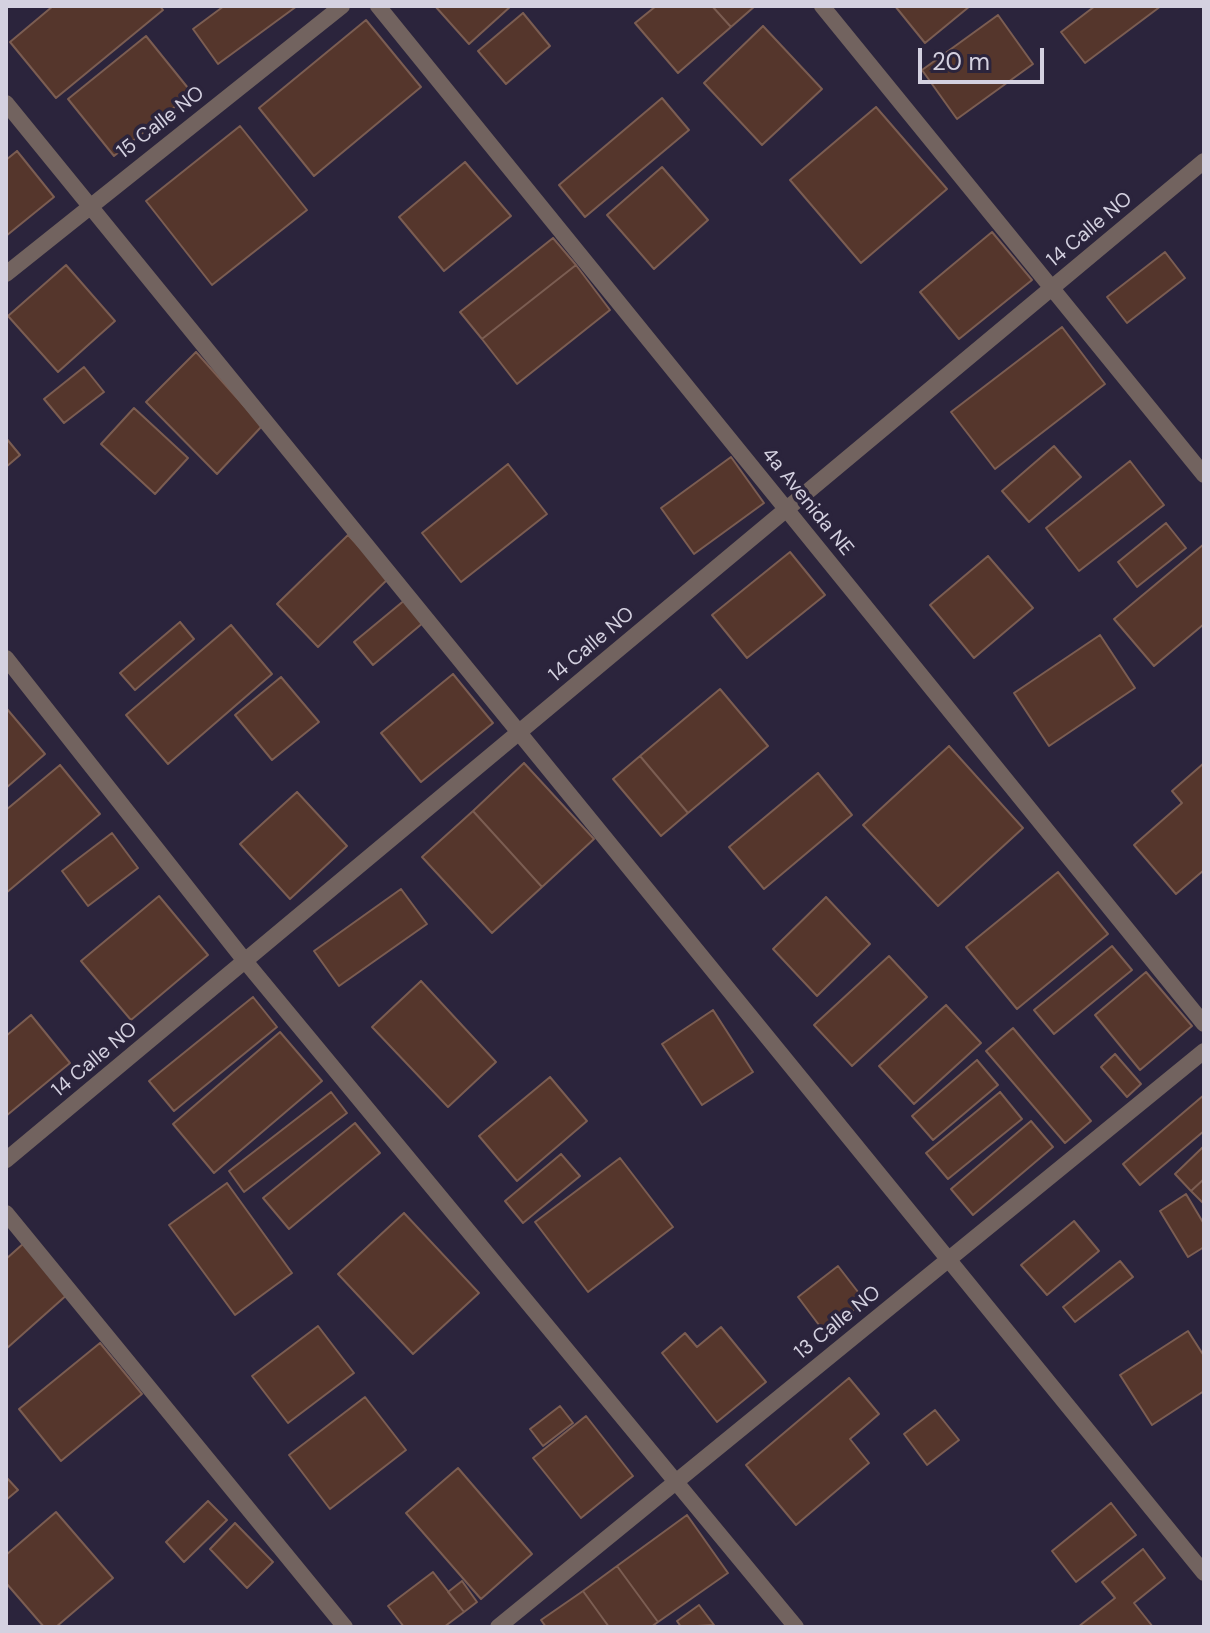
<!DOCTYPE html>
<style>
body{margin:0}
#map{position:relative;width:1210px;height:1633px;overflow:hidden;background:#2b243c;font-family:"DM Sans",sans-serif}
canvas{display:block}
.frame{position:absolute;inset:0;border:8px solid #d4d1e0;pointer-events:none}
.scale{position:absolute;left:918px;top:48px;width:126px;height:36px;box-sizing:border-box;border:4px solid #d4d1e0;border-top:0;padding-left:10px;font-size:24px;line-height:28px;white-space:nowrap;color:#d4d1e0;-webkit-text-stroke:6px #2b243c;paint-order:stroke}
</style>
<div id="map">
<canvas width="1210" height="1633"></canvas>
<div class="frame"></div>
<div class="scale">20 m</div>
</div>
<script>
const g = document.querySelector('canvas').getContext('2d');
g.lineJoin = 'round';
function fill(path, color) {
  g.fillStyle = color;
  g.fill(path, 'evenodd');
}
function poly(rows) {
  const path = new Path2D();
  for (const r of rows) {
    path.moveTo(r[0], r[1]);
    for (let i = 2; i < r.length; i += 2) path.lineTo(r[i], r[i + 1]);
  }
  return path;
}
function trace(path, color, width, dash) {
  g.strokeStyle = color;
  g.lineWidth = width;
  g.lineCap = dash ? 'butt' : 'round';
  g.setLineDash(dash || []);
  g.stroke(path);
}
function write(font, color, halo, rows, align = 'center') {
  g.font = font + ' "DM Sans",sans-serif';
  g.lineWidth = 7;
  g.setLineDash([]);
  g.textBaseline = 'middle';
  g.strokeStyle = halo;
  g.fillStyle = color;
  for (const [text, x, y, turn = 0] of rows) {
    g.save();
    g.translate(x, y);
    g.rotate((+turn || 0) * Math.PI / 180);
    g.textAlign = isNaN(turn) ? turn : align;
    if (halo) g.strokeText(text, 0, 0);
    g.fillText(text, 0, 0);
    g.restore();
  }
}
const building = poly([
 [53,6,160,6,163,10,56,98,10,42,53,6],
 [224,6,297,6,218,64,193,29,224,6],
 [435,6,511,6,469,44,435,6],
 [656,6,712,6,731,27,678,73,635,23,656,6],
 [712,6,755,6,731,27,712,6],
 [895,6,970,6,925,43,895,6],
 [1095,6,1161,6,1085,63,1061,32,1095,6],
 [523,13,550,46,506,84,478,51,523,13],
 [998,15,1033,64,957,119,922,70,998,15],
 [366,20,421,87,314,176,259,108,366,20],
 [763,26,822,89,762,145,704,83,763,26],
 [146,36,192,93,114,156,68,99,146,36],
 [662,98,689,130,585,217,559,185,662,98],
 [876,107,947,189,861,263,790,180,876,107],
 [240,126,307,210,212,285,146,201,240,126],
 [17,151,54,197,6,236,6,160,17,151],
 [465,162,511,216,444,271,399,217,465,162],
 [662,167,708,220,654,269,607,215,662,167],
 [992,232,1032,280,959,339,920,292,992,232],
 [553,238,576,265,482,339,460,312,553,238],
 [1165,252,1185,278,1127,323,1107,297,1165,252],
 [66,265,115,321,58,372,8,316,66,265],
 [576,265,610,310,517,384,482,339,576,265],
 [1062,327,1105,384,995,469,951,412,1062,327],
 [196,352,262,426,217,474,146,402,196,352],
 [84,367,104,392,64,423,44,399,84,367],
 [134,408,188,458,155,494,101,444,134,408],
 [6,438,20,455,6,467,6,438],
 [1054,446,1081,477,1029,522,1002,491,1054,446],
 [731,457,764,503,694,554,661,508,731,457],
 [1130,461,1164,505,1079,571,1046,528,1130,461],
 [508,464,547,514,461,582,422,533,508,464],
 [1166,523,1186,548,1137,587,1118,562,1166,523],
 [348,535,389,578,318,647,277,604,348,535],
 [1204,544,1204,624,1154,666,1114,619,1204,544],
 [790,552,825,595,747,658,712,615,790,552],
 [988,556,1033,608,974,658,930,605,988,556],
 [406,599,424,622,373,665,354,642,406,599],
 [180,622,194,639,135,690,120,673,180,622],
 [231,625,272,674,168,764,126,715,231,625],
 [1100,635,1135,688,1049,746,1014,693,1100,635],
 [453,674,493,723,421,782,381,733,453,674],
 [281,677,319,722,272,760,235,715,281,677],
 [720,689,768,746,688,813,640,756,720,689],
 [7,709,45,754,6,788,6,710,7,709],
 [949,746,1023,828,938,906,863,825,949,746],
 [640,756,688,813,661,836,613,779,640,756],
 [524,763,594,839,542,887,473,811,524,763],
 [1204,763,1204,870,1176,894,1134,845,1182,803,1172,791,1204,763],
 [60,765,100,814,6,893,6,810,60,765],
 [818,773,852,815,764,889,729,847,818,773],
 [297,792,347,846,290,899,240,844,297,792],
 [473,811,542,887,492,933,422,857,473,811],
 [112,833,138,868,88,906,62,871,112,833],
 [1058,872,1108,934,1017,1009,966,947,1058,872],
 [401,889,427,924,339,986,314,951,401,889],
 [159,896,208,955,131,1020,81,961,159,896],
 [826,897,870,944,817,996,773,949,826,897],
 [1112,946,1132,970,1054,1034,1034,1010,1112,946],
 [889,956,927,997,852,1066,814,1025,889,956],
 [1146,972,1192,1026,1140,1070,1095,1015,1146,972],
 [421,981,496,1062,448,1107,372,1027,421,981],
 [253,997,277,1027,174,1111,149,1081,253,997],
 [946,1005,981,1043,914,1104,879,1066,946,1005],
 [713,1010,753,1072,702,1105,662,1044,713,1010],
 [31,1015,70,1063,6,1116,6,1036,31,1015],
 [1013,1028,1091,1121,1065,1143,986,1051,1013,1028],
 [280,1032,322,1081,214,1173,173,1124,280,1032],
 [1115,1054,1141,1084,1127,1097,1101,1067,1115,1054],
 [977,1060,998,1085,933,1140,912,1116,977,1060],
 [550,1077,587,1121,517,1181,479,1136,550,1077],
 [331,1092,347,1113,244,1192,229,1171,331,1092],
 [1000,1092,1022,1119,948,1179,926,1153,1000,1092],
 [1204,1095,1204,1131,1140,1185,1123,1164,1204,1095],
 [1031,1121,1053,1147,973,1215,951,1189,1031,1121],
 [355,1123,380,1153,289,1229,263,1198,355,1123],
 [1204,1146,1204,1179,1191,1191,1175,1174,1204,1146],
 [561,1154,580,1176,523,1223,505,1201,561,1154],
 [620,1158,673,1227,588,1292,535,1222,620,1158],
 [1204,1179,1204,1204,1191,1191,1204,1179],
 [227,1183,292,1273,235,1315,169,1225,227,1183],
 [1186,1194,1204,1224,1204,1247,1188,1257,1160,1211,1186,1194],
 [404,1213,479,1293,413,1354,338,1274,404,1213],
 [1074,1221,1099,1251,1047,1295,1021,1265,1074,1221],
 [24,1243,69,1293,6,1349,6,1259,24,1243],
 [1120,1261,1133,1277,1075,1322,1063,1307,1120,1261],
 [838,1266,865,1301,825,1333,798,1297,838,1266],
 [318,1326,354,1373,288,1423,252,1376,318,1326],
 [721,1327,766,1382,717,1422,662,1353,685,1333,697,1347,721,1327],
 [1188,1331,1204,1356,1204,1391,1152,1425,1120,1375,1188,1331],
 [100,1343,142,1394,61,1461,19,1409,100,1343],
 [849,1378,879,1414,850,1439,869,1463,796,1525,746,1465,849,1378],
 [365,1397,406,1450,330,1509,289,1455,365,1397],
 [560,1406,573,1423,543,1446,530,1429,560,1406],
 [935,1410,959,1440,927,1465,904,1434,935,1410],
 [586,1416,633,1476,581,1518,533,1458,586,1416],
 [458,1468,532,1554,481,1599,406,1513,458,1468],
 [6,1477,18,1490,6,1500,6,1477],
 [208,1501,227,1520,184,1562,166,1542,208,1501],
 [1111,1503,1136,1535,1076,1582,1052,1551,1111,1503],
 [56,1512,113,1578,56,1627,44,1627,6,1583,6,1555,56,1512],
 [687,1515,728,1573,658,1622,617,1566,687,1515],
 [235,1523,273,1562,247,1588,210,1549,235,1523],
 [1143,1549,1165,1578,1134,1603,1153,1627,1078,1627,1115,1598,1102,1582,1143,1549],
 [617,1566,658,1622,651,1627,609,1627,583,1591,617,1566],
 [433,1572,464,1612,444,1627,404,1627,388,1606,433,1572],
 [462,1581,477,1602,464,1612,448,1592,462,1581],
 [583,1591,609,1627,546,1627,541,1620,583,1591],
 [699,1605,714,1625,681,1627,677,1621,699,1605]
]);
const minor = poly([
 [378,6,1204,1024],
 [822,6,1204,475],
 [6,103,1204,1573],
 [6,274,342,6],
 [6,658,245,961,796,1627],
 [6,1160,1204,161],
 [6,1213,345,1627],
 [498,1627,1204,1051]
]);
const streetNames = [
 ["15 Calle NO",161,123,-38],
 ["14 Calle NO",1090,230,-40],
 ["4a Avenida NE",807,502,51],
 ["14 Calle NO",592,645,-40],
 ["14 Calle NO",95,1060,-40],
 ["13 Calle NO",838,1323,-39]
];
fill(building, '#55362c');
trace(building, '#7b5d52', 2);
trace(minor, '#72635f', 16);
write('20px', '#d4d1e0', '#2b243c', streetNames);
</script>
